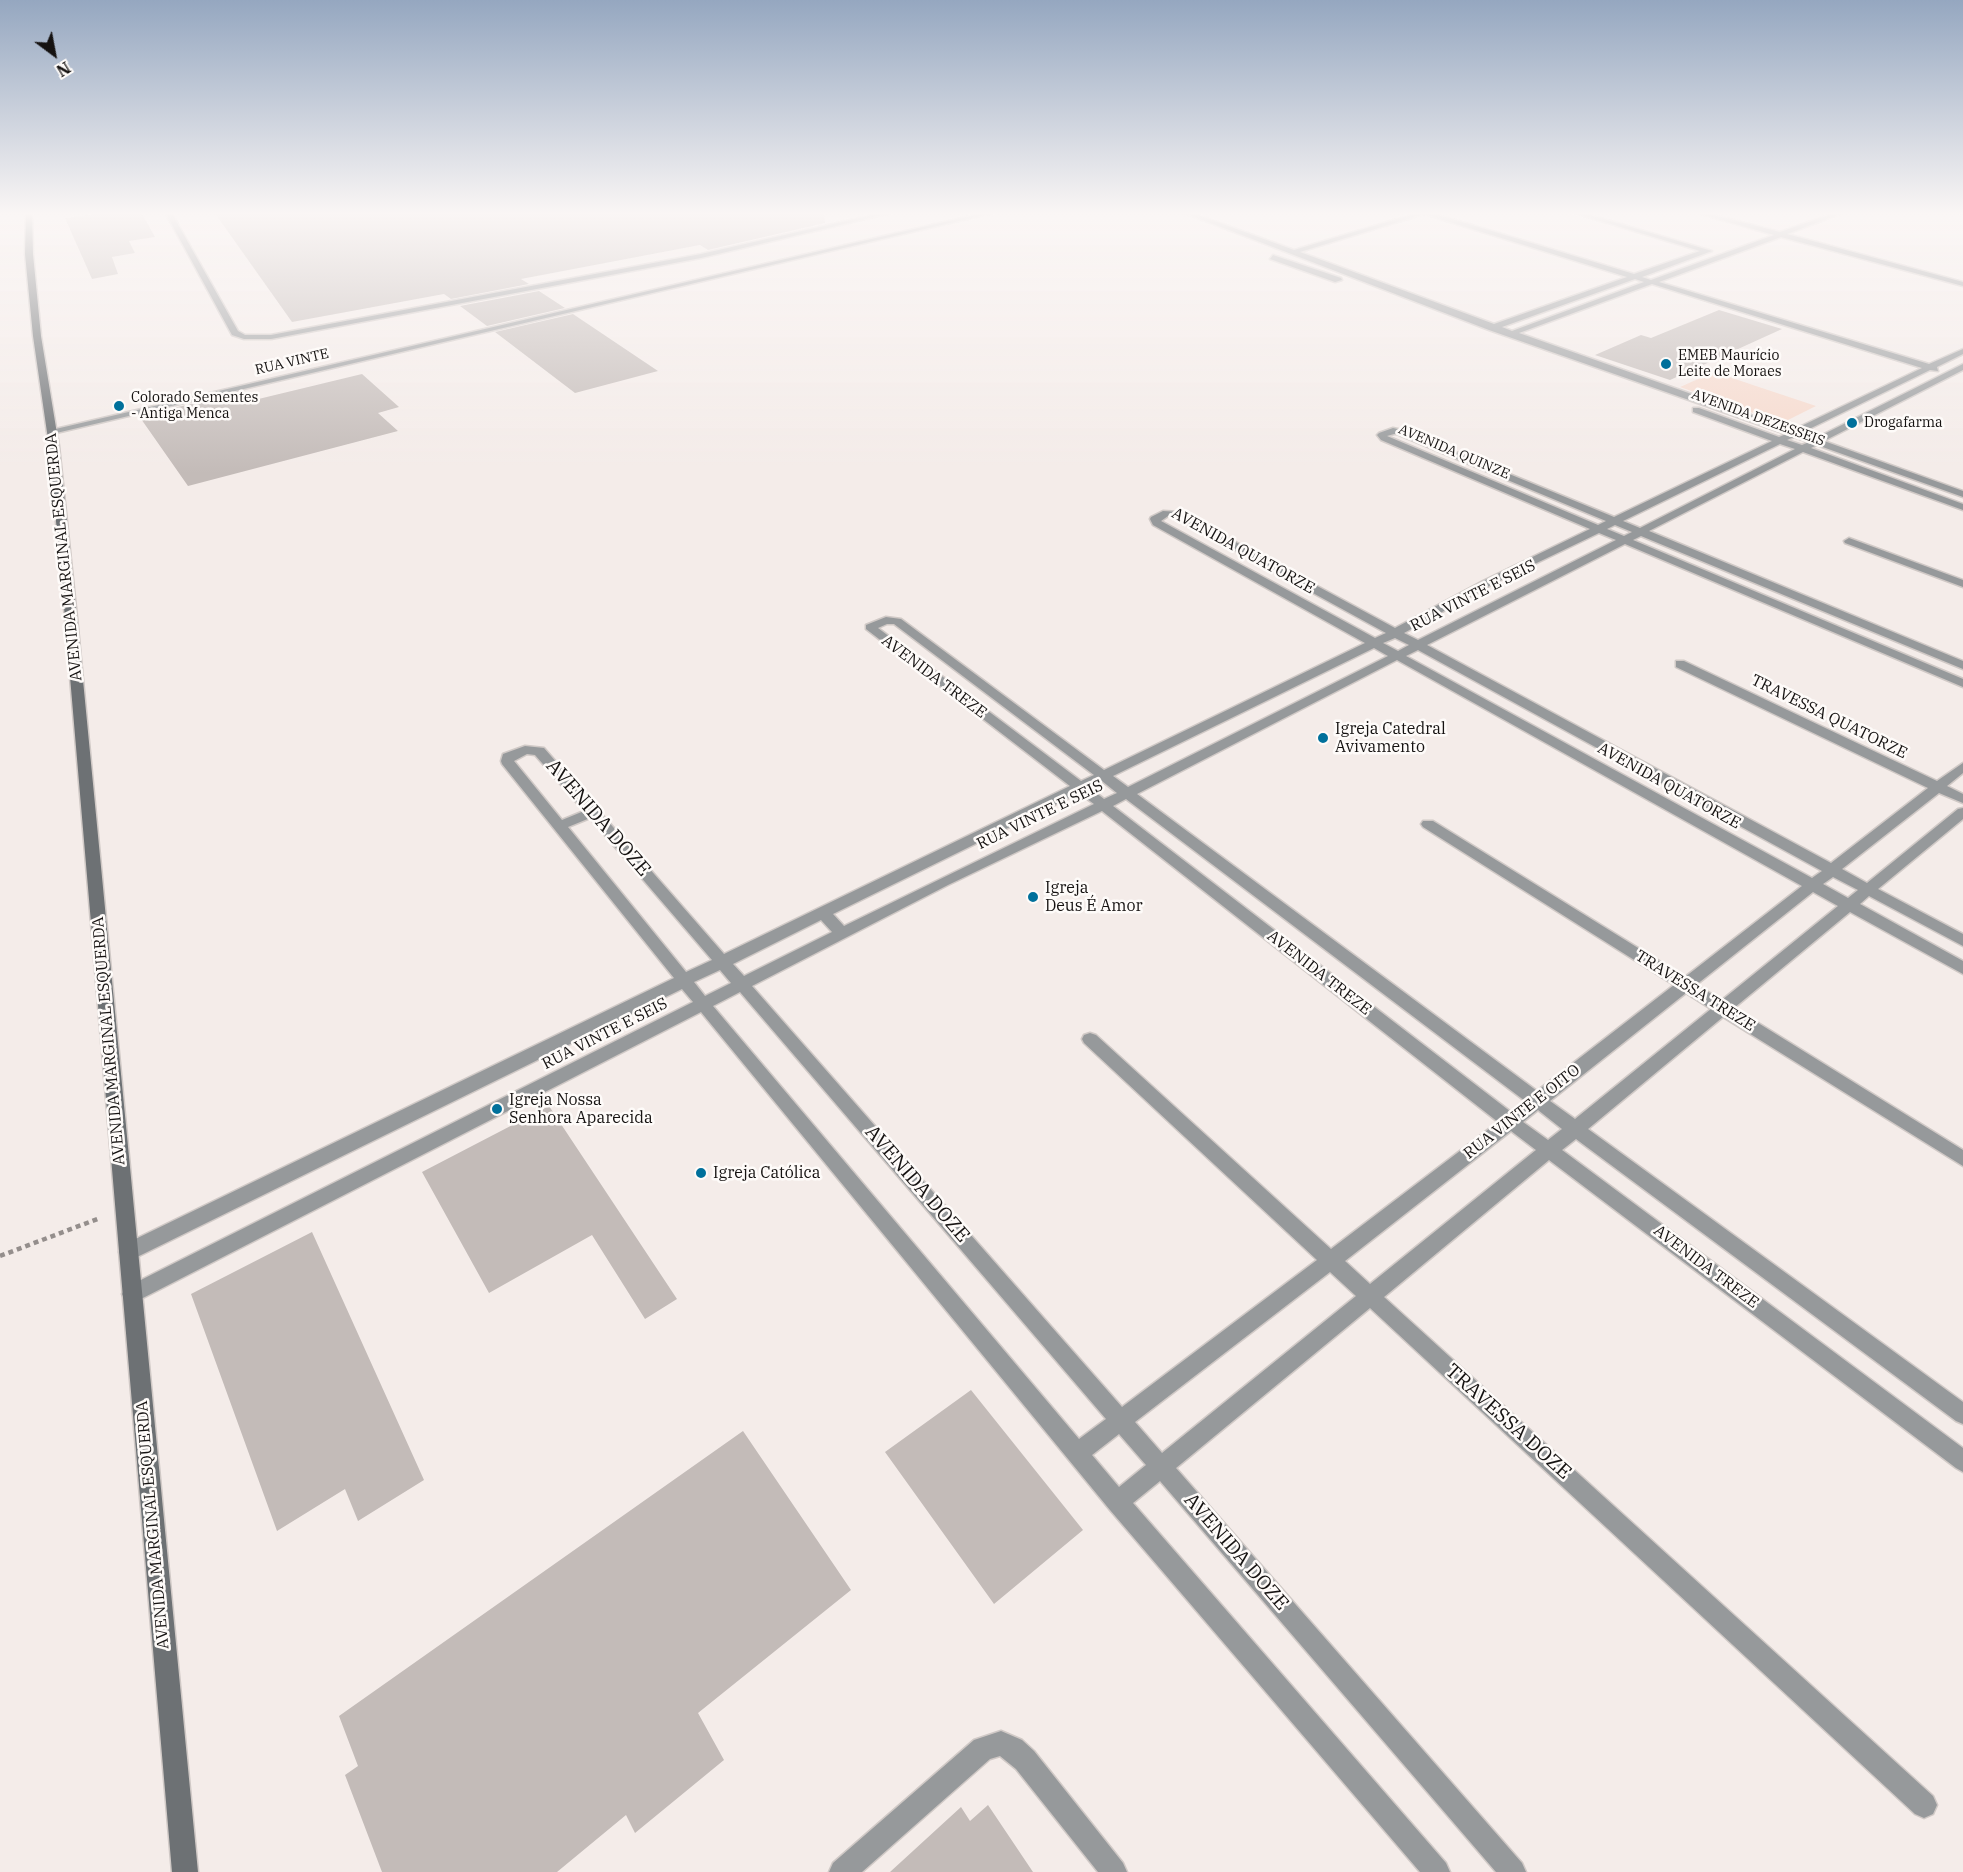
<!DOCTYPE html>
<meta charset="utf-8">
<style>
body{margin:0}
#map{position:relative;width:1963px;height:1872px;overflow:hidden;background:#f4ece9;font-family:"IBM Plex Serif",serif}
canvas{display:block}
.north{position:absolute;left:24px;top:24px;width:60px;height:60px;-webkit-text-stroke:4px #fefbf9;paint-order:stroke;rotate:148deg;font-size:16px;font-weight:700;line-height:24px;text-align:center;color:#151211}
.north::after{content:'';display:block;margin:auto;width:21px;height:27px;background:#151211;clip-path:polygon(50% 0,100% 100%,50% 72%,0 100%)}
</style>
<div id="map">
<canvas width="1963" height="1872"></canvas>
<div class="north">N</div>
</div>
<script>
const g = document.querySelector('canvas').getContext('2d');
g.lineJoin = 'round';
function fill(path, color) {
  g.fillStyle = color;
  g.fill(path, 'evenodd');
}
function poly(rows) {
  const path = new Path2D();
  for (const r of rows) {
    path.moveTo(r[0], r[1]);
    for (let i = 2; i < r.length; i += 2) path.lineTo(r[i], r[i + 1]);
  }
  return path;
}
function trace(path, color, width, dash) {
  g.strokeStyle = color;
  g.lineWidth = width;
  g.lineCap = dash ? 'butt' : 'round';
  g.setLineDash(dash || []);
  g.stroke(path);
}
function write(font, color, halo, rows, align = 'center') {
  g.font = font + ' "IBM Plex Serif",serif';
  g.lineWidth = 5;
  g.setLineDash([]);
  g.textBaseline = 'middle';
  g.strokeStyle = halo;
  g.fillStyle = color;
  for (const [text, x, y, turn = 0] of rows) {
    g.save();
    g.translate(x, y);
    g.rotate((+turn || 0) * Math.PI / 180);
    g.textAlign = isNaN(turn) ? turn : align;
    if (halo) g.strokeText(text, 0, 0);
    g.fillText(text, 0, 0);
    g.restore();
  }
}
const green = poly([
 [1714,372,1816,406,1782,423,1680,387]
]);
const building = poly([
 [109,212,141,212,155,237,129,241,135,253,112,257,118,274,92,279,65,218],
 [214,212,824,212,825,223,708,250,700,245,521,279,529,284,451,299,444,294,292,322],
 [539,291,565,308,487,326,460,306],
 [1719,310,1782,329,1670,380,1595,355,1641,335,1651,338],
 [573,314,658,371,575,393,495,332],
 [362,374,399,407,378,413,398,431,188,486,139,416,238,393,246,402],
 [549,1106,677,1299,645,1319,592,1235,489,1293,422,1172],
 [312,1232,424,1480,358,1521,345,1489,277,1531,191,1294],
 [971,1390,1083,1530,994,1604,885,1452],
 [743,1431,851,1590,698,1713,724,1760,635,1833,626,1815,557,1872,382,1872,345,1775,358,1766,339,1716],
 [988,1805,1033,1872,890,1872,961,1807,970,1821]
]);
const path = poly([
 [0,1256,100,1218]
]);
const lane = poly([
 [165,212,171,212,238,331,245,335,271,335,701,254,885,212,895,212,701,258,271,339,244,339,232,335,165,212],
 [1001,1731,1022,1740,1034,1751,1123,1863,1127,1872,1098,1872,1016,1769,1000,1756,990,1759,862,1872,829,1872,833,1863,974,1740,1001,1731]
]);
const street = poly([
 [987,212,997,212,52,434,47,431,987,212],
 [1182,212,1190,212,1294,250,1420,212,1429,212,1634,274,1700,251,1571,212,1580,212,1712,251,1642,277,1651,280,1774,235,1694,212,1703,212,1780,232,1837,212,1845,212,1787,234,1963,282,1963,286,1781,237,1659,282,1929,364,1963,349,1963,354,1937,367,1938,371,1930,370,1801,433,1816,438,1963,364,1963,370,1824,441,1963,491,1963,497,1817,445,1811,448,1963,504,1963,510,1803,452,1649,531,1963,661,1963,669,1641,536,1633,540,1963,679,1963,687,1625,544,1427,645,1831,863,1928,788,1676,667,1676,661,1684,661,1937,781,1963,763,1963,773,1947,786,1963,794,1963,803,1939,793,1842,869,1867,883,1958,809,1963,808,1963,819,1878,889,1963,934,1963,946,1869,896,1860,904,1963,961,1963,974,1850,912,1734,1008,1963,1150,1963,1166,1723,1017,1588,1129,1963,1402,1963,1424,1956,1421,1576,1139,1562,1150,1963,1448,1963,1472,1956,1468,1549,1160,1384,1297,1933,1796,1937,1805,1933,1814,1924,1818,1915,1814,1370,1308,1176,1468,1522,1863,1526,1872,1496,1872,1160,1481,1133,1503,1446,1863,1450,1872,1420,1872,1110,1510,701,1012,139,1300,132,1303,125,1300,122,1294,125,1288,693,1002,682,989,135,1258,128,1260,121,1258,119,1252,121,1246,674,978,502,764,501,761,503,754,525,746,544,748,724,954,1070,786,866,629,866,625,886,617,901,619,1104,770,1365,643,1153,525,1150,519,1151,517,1163,511,1180,512,1395,628,1483,581,1590,529,1381,440,1377,435,1379,433,1393,428,1402,430,1614,517,1772,441,1693,412,1693,408,1699,408,1779,437,1786,434,1489,330,1182,212],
 [1424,214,1627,277,1494,324,1300,252,1424,214],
 [1635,279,1644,282,1512,331,1502,327,1635,279],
 [1652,284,1922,368,1793,430,1519,333,1652,284],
 [1394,434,1397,434,1606,521,1598,525,1387,436,1394,434],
 [1794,437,1809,442,1802,445,1787,440,1794,437],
 [1780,444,1795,449,1640,528,1623,521,1780,444],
 [1168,516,1174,517,1386,633,1375,638,1161,521,1168,516],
 [1615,525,1632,532,1624,536,1607,529,1615,525],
 [1599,533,1616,540,1418,640,1404,633,1491,585,1599,533],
 [887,624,894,624,1094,775,1081,781,878,628,887,624],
 [1395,638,1409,645,1398,651,1383,643,1395,638],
 [1374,648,1388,656,1128,787,1113,776,1374,648],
 [1418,650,1822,871,1812,878,1406,656,1418,650],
 [1397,660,1802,886,1685,977,1433,821,1423,821,1421,824,1423,827,1674,985,1537,1091,1137,794,1397,660],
 [527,754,535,755,584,811,562,820,514,761,527,754],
 [1102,781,1117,793,1104,799,1090,788,1102,781],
 [1079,793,1094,804,844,926,833,914,1079,793],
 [1126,799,1525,1101,1511,1112,1113,806,1126,799],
 [1102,811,1498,1122,1331,1249,1096,1035,1090,1033,1084,1035,1082,1039,1084,1043,1317,1260,1122,1407,752,986,948,885,1102,811],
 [590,818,712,960,686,972,568,827,590,818],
 [1833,877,1858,890,1848,898,1823,884,1833,877],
 [1813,892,1838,906,1722,1000,1696,985,1813,892],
 [821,920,832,932,744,976,733,964,821,920],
 [720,970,731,983,705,996,694,982,720,970],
 [740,992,1106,1419,1079,1439,713,1006,740,992],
 [1686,993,1711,1009,1575,1119,1550,1101,1686,993],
 [1538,1110,1562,1129,1548,1140,1523,1122,1538,1110],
 [1511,1131,1536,1150,1370,1284,1345,1261,1511,1131],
 [1330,1272,1356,1296,1162,1453,1135,1422,1330,1272],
 [1119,1434,1146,1465,1119,1487,1092,1455,1119,1434],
 [1959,212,1963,212,1963,214,1960,213,1959,212],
 [1273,255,1341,278,1342,280,1335,282,1270,259,1273,255],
 [1849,538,1963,580,1963,587,1845,543,1844,541,1849,538]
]);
const secondary = poly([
 [26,212,32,212,33,254,41,336,59,446,77,618,198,1872,172,1872,65,618,49,446,33,336,25,254,26,212]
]);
const markers = [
 [1666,364,6,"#00709b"],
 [119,406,6,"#00709b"],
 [1852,423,6,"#00709b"],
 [1323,738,6,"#00709b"],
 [1033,897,6,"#00709b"],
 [497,1109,6,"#00709b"],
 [701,1173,6,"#00709b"]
];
const farPoinames = [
 ["EMEB Maurício",1678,356],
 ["Leite de Moraes",1678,372],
 ["Colorado Sementes",131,398],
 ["- Antiga Menca",131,414],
 ["Drogafarma",1864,423]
];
const farStreetnames = [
 ["RUA VINTE",292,362,-13],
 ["AVENIDA DEZESSEIS",1758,418,20],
 ["AVENIDA QUINZE",1454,452,23]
];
const streetNames = [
 ["AVENIDA QUATORZE",1243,551,29],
 ["AVENIDA MARGINAL ESQUERDA",64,557,-96],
 ["RUA VINTE E SEIS",1473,596,-27],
 ["AVENIDA TREZE",934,677,37],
 ["TRAVESSA QUATORZE",1829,717,26],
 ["AVENIDA QUATORZE",1669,786,29],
 ["RUA VINTE E SEIS",1040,815,-26],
 ["AVENIDA TREZE",1319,973,38],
 ["TRAVESSA TREZE",1695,991,32],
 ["RUA VINTE E SEIS",605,1034,-27],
 ["AVENIDA MARGINAL ESQUERDA",109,1041,-95],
 ["RUA VINTE E OITO",1522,1112,-38],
 ["AVENIDA TREZE",1706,1267,37],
 ["AVENIDA MARGINAL ESQUERDA",153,1525,-95]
];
const poiNames = [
 ["Igreja Catedral",1335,729],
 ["Avivamento",1335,747],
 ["Igreja",1045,888],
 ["Deus É Amor",1045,906],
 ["Igreja Nossa",509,1100],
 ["Senhora Aparecida",509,1118],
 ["Igreja Católica",713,1173]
];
const nearStreetnames = [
 ["AVENIDA DOZE",598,818,49],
 ["AVENIDA DOZE",917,1184,49],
 ["TRAVESSA DOZE",1508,1422,42],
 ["AVENIDA DOZE",1236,1552,49]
];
fill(green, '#f6d9cc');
fill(building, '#c3bbb8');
trace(lane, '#d0c9c6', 3);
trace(street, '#d0c9c6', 3);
trace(secondary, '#d0c9c6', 3);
trace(path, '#948e8c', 4.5, [5, 4]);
fill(lane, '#96999b');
fill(street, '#96999b');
fill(secondary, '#6d7174');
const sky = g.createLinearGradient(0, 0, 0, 474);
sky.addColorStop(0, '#95a7c0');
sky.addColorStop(0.45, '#faf6f5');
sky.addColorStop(1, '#faf6f500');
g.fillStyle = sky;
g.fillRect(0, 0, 1963, 474);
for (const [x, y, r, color] of markers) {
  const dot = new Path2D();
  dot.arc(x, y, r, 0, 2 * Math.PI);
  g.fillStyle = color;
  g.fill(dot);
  trace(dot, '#fefbf9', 2);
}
write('14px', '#151211', '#fefbf9', farPoinames, 'left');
write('14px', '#151211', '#fefbf9', farStreetnames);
write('16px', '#151211', '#fefbf9', streetNames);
write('16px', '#151211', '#fefbf9', poiNames, 'left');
write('20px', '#151211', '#fefbf9', nearStreetnames);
</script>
